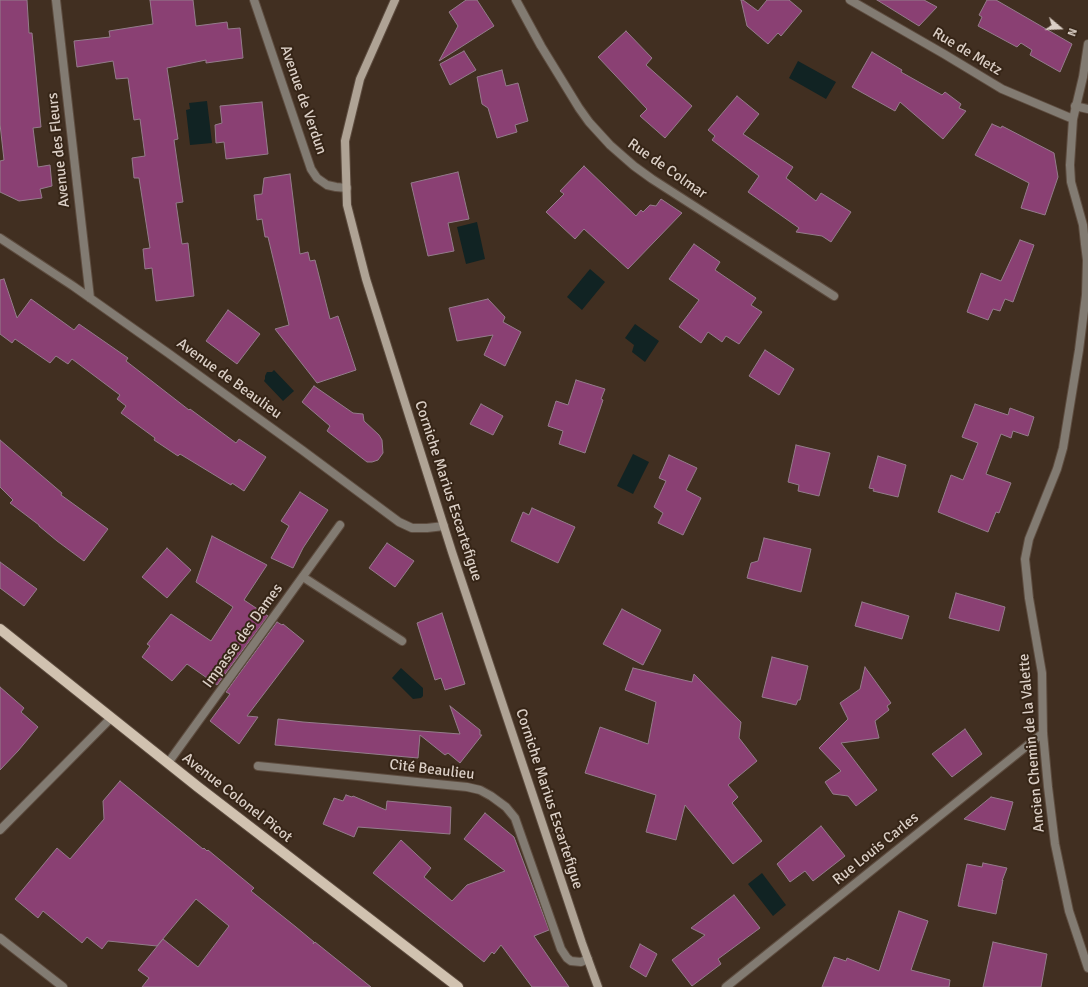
<!DOCTYPE html>
<meta charset="utf-8">
<style>
body{margin:0}
#map{position:relative;width:1088px;height:987px;overflow:hidden;background:#412f21;font-family:Signika,sans-serif}
canvas{display:block}
.north{position:absolute;left:1040px;top:8px;width:40px;height:40px;-webkit-text-stroke:3px #362517;paint-order:stroke;rotate:109deg;font-size:11px;font-weight:700;line-height:16px;text-align:center;color:#dbcfc6}
.north::after{content:'';display:block;margin:auto;width:14px;height:18px;background:#dbcfc6;clip-path:polygon(50% 0,100% 100%,50% 72%,0 100%)}
</style>
<div id="map">
<canvas width="1088" height="987"></canvas>
<div class="north">N</div>
</div>
<script>
const g = document.querySelector('canvas').getContext('2d');
g.lineJoin = 'round';
function fill(path, color) {
  g.fillStyle = color;
  g.fill(path, 'evenodd');
}
function poly(rows) {
  const path = new Path2D();
  for (const r of rows) {
    path.moveTo(r[0], r[1]);
    for (let i = 2; i < r.length; i += 2) path.lineTo(r[i], r[i + 1]);
  }
  return path;
}
function trace(path, color, width, dash) {
  g.strokeStyle = color;
  g.lineWidth = width;
  g.lineCap = dash ? 'butt' : 'round';
  g.setLineDash(dash || []);
  g.stroke(path);
}
function write(font, color, halo, rows, align = 'center') {
  g.font = font + ' Signika,sans-serif';
  g.lineWidth = 4;
  g.setLineDash([]);
  g.textBaseline = 'middle';
  g.strokeStyle = halo;
  g.fillStyle = color;
  for (const [text, x, y, turn = 0] of rows) {
    g.save();
    g.translate(x, y);
    g.rotate((+turn || 0) * Math.PI / 180);
    g.textAlign = isNaN(turn) ? turn : align;
    if (halo) g.strokeText(text, 0, 0);
    g.fillText(text, 0, 0);
    g.restore();
  }
}
const water = poly([
 [798,61,836,82,826,99,789,78],
 [207,101,212,143,190,145,186,110,190,109,189,103],
 [477,222,485,259,466,264,457,227],
 [590,269,605,282,582,310,567,297],
 [635,324,659,341,645,362,632,352,634,345,625,338],
 [274,370,294,391,283,401,264,381,265,379,265,376,267,372,272,372],
 [633,454,649,462,633,494,617,486],
 [401,668,423,688,423,696,421,698,413,699,392,678],
 [762,873,786,905,773,916,748,884]
]);
const building = poly([
 [0,0,27,0,29,33,32,33,41,127,33,128,38,167,50,165,52,186,40,189,42,198,19,201,0,192,0,161,4,160,0,124,0,0],
 [150,0,193,0,196,26,227,22,228,29,240,28,243,58,206,63,206,60,167,68,178,139,174,140,183,202,176,203,182,244,188,243,194,296,156,301,152,268,145,269,143,249,150,248,139,178,134,178,132,158,145,156,140,119,134,120,128,78,116,79,113,61,77,67,74,41,110,37,109,31,153,24,150,0],
 [466,0,477,0,494,26,439,61,458,26,449,12,466,0],
 [741,0,743,0,758,11,767,0,789,0,802,11,781,36,778,33,768,44,747,26,741,0],
 [877,0,924,0,937,7,919,26,877,0],
 [987,0,996,0,1072,44,1060,72,1030,55,1032,50,1021,43,1017,47,978,26,982,17,979,15,987,0],
 [626,31,652,58,646,65,692,106,665,138,640,116,647,109,598,57,626,31],
 [464,51,476,70,450,85,440,64,464,51],
 [872,52,902,70,901,72,942,95,945,92,961,104,959,108,966,111,943,139,900,102,895,111,852,87,872,52],
 [502,70,506,86,518,83,528,121,515,125,517,132,497,138,488,108,482,104,477,77,502,70],
 [737,96,759,114,743,134,793,167,786,178,816,201,821,193,851,212,831,242,822,236,796,232,799,228,748,192,759,176,712,140,715,136,708,130,737,96],
 [262,102,268,154,226,159,224,142,216,143,215,125,222,123,220,106,262,102],
 [992,124,1001,128,1002,126,1054,153,1058,177,1045,215,1021,208,1029,183,975,155,992,124],
 [584,166,636,216,641,210,643,212,650,205,656,206,661,199,682,213,628,269,584,229,575,239,546,212,564,194,560,191,584,166],
 [458,172,469,219,448,223,454,251,428,256,411,183,458,172],
 [290,174,300,254,308,252,310,261,315,260,330,319,338,316,356,370,317,383,275,329,289,325,268,237,265,237,262,219,257,220,254,195,262,194,264,178,290,174],
 [1020,240,1034,245,1013,302,1005,299,1000,311,993,309,988,320,967,312,981,273,1001,281,1020,240],
 [694,244,720,262,715,270,756,298,751,305,762,312,739,344,726,336,722,342,708,332,701,343,679,327,699,300,669,279,694,244],
 [4,279,17,318,31,299,74,330,79,324,128,358,126,361,189,410,190,409,236,443,239,439,266,457,244,491,232,483,231,485,180,454,178,456,154,440,155,438,121,413,126,406,117,399,120,395,72,359,68,364,56,356,50,363,15,339,12,343,0,334,0,280,4,279],
 [488,299,505,317,503,322,521,332,505,366,484,355,493,335,457,341,449,308,488,299],
 [228,310,260,334,237,364,206,341,228,310],
 [765,350,794,369,779,395,749,376,765,350],
 [576,380,605,389,601,399,603,400,585,453,559,444,563,431,548,426,556,401,568,405,576,380],
 [314,386,353,413,363,414,364,421,379,435,382,440,383,453,378,460,372,462,367,462,327,431,330,426,302,402,314,386],
 [481,404,503,416,493,435,470,424,481,404],
 [975,404,1008,415,1010,408,1034,417,1028,436,1013,431,1011,438,1001,434,986,474,1011,483,999,513,996,512,988,532,938,512,951,475,963,480,978,443,962,437,975,404],
 [0,440,62,493,61,495,108,529,84,561,57,541,39,526,39,525,10,503,13,500,0,487,0,440],
 [796,445,830,453,819,496,798,491,799,485,788,482,796,445],
 [669,455,697,468,686,490,701,498,683,535,658,523,663,513,654,507,666,481,659,478,669,455],
 [878,456,906,465,898,497,873,491,874,489,869,488,878,456],
 [300,492,328,510,303,548,293,568,271,558,289,526,281,521,300,492],
 [532,508,575,527,558,563,511,541,523,512,529,515,532,508],
 [212,536,267,565,244,600,268,616,217,685,187,664,172,681,142,657,150,646,147,644,171,614,211,641,233,607,196,582,212,536],
 [764,538,811,549,801,592,747,578,751,563,758,561,764,538],
 [387,543,414,561,395,587,369,568,387,543],
 [167,548,191,570,167,598,142,577,167,548],
 [0,562,37,589,24,606,0,588,0,562],
 [956,593,1005,607,999,631,949,618,956,593],
 [862,602,909,616,902,639,855,626,862,602],
 [622,609,661,630,643,665,603,644,622,609],
 [442,613,465,684,445,690,441,678,435,680,417,623,442,613],
 [277,622,282,625,283,624,304,641,247,716,258,717,239,744,210,721,230,694,226,692,277,622],
 [772,657,808,666,800,700,798,700,796,705,762,697,772,657],
 [865,667,891,703,887,706,889,710,875,721,879,738,841,743,877,790,856,806,848,796,833,794,825,782,841,771,819,748,848,719,840,703,860,689,865,667],
 [633,668,692,682,694,674,741,722,739,738,757,761,728,785,738,797,732,803,762,841,733,864,685,805,676,840,646,832,656,795,585,773,600,727,648,744,656,702,625,690,633,668],
 [0,687,24,708,21,712,38,727,18,751,0,770,0,687],
 [450,706,480,730,480,735,482,735,460,763,448,753,445,755,420,735,418,758,275,745,278,719,303,722,460,734,450,706],
 [965,729,982,754,952,777,932,754,965,729],
 [120,781,203,849,204,848,207,851,208,850,254,888,251,891,296,927,314,942,313,944,315,942,371,987,142,987,149,978,138,970,163,939,198,967,229,926,196,899,157,946,108,941,102,949,87,937,82,943,43,911,38,918,15,899,57,848,70,859,104,819,103,801,120,781],
 [346,795,352,797,353,796,386,810,387,801,451,807,450,834,358,827,354,837,323,824,334,798,343,801,346,795],
 [991,797,1013,802,1005,830,964,819,991,797],
 [485,813,514,837,549,930,534,936,569,987,532,987,501,945,494,954,492,952,484,962,373,873,401,840,431,868,424,877,452,901,467,885,505,871,464,839,485,813],
 [821,826,845,856,813,881,805,871,790,882,777,864,821,826],
 [983,863,1007,868,1002,881,1003,880,996,914,958,906,967,864,982,867,983,863],
 [734,895,760,928,718,959,721,964,692,986,672,960,705,935,691,928,734,895],
 [899,911,928,921,911,970,950,980,949,987,822,987,834,957,846,961,847,958,879,971,899,911],
 [993,942,1047,954,1041,987,983,987,993,942],
 [640,944,657,954,646,977,630,967,640,944]
]);
const service = poly([
 [1075,106,1088,109],
 [303,577,402,641],
 [258,766,467,787,480,790,491,796,506,807,515,818,561,949,567,958,571,961,581,962,588,959]
]);
const minor = poly([
 [56,0,90,298],
 [254,0,311,169,317,178,327,185,336,187,347,188],
 [516,0,541,46,579,108,589,122,610,145,634,166,652,179,834,296],
 [850,0,944,54,1002,89,1073,119],
 [1088,44,1083,77,1073,119,1070,165,1071,182,1083,225,1085,244,1087,260,1086,295,1079,350,1063,448,1057,469,1029,539,1025,559,1029,598,1042,673,1043,733,1048,787,1055,844,1069,911,1088,968],
 [0,238,73,286,168,353,302,450,399,522,412,528,427,528,444,526],
 [168,763,340,525],
 [0,830,111,718],
 [0,938,63,987],
 [726,987,1043,733]
]);
const secondary = poly([
 [395,0,360,79,345,141,347,205,366,279,452,552,582,943,598,987]
]);
const primary = poly([
 [0,629,198,787,458,987]
]);
const streetNames = [
 ["Rue de Metz",967,52,31],
 ["Avenue de Verdun",303,100,71],
 ["Avenue des Fleurs",59,150,-96],
 ["Rue de Colmar",667,169,35],
 ["Avenue de Beaulieu",229,379,36],
 ["Corniche Marius Escartefigue",448,491,72],
 ["Impasse des Dames",243,636,-54],
 ["Ancien Chemin de la Valette",1032,743,-95],
 ["Cité Beaulieu",432,770,7],
 ["Avenue Colonel Picot",237,798,38],
 ["Corniche Marius Escartefigue",549,799,72],
 ["Rue Louis Carles",876,849,-39]
];
fill(water, '#112323');
fill(building, '#8a4073');
trace(building, '#947c8b', 1);
trace(service, '#5d4c3f', 10);
trace(minor, '#5d4c3f', 10);
trace(secondary, '#5d4c3f', 10);
trace(primary, '#5d4c3f', 12);
trace(service, '#827b72', 8);
trace(minor, '#827b72', 8);
trace(secondary, '#afa395', 8);
trace(primary, '#d1c2b0', 10);
write('15px', '#dbcfc6', '#362517', streetNames);
</script>
